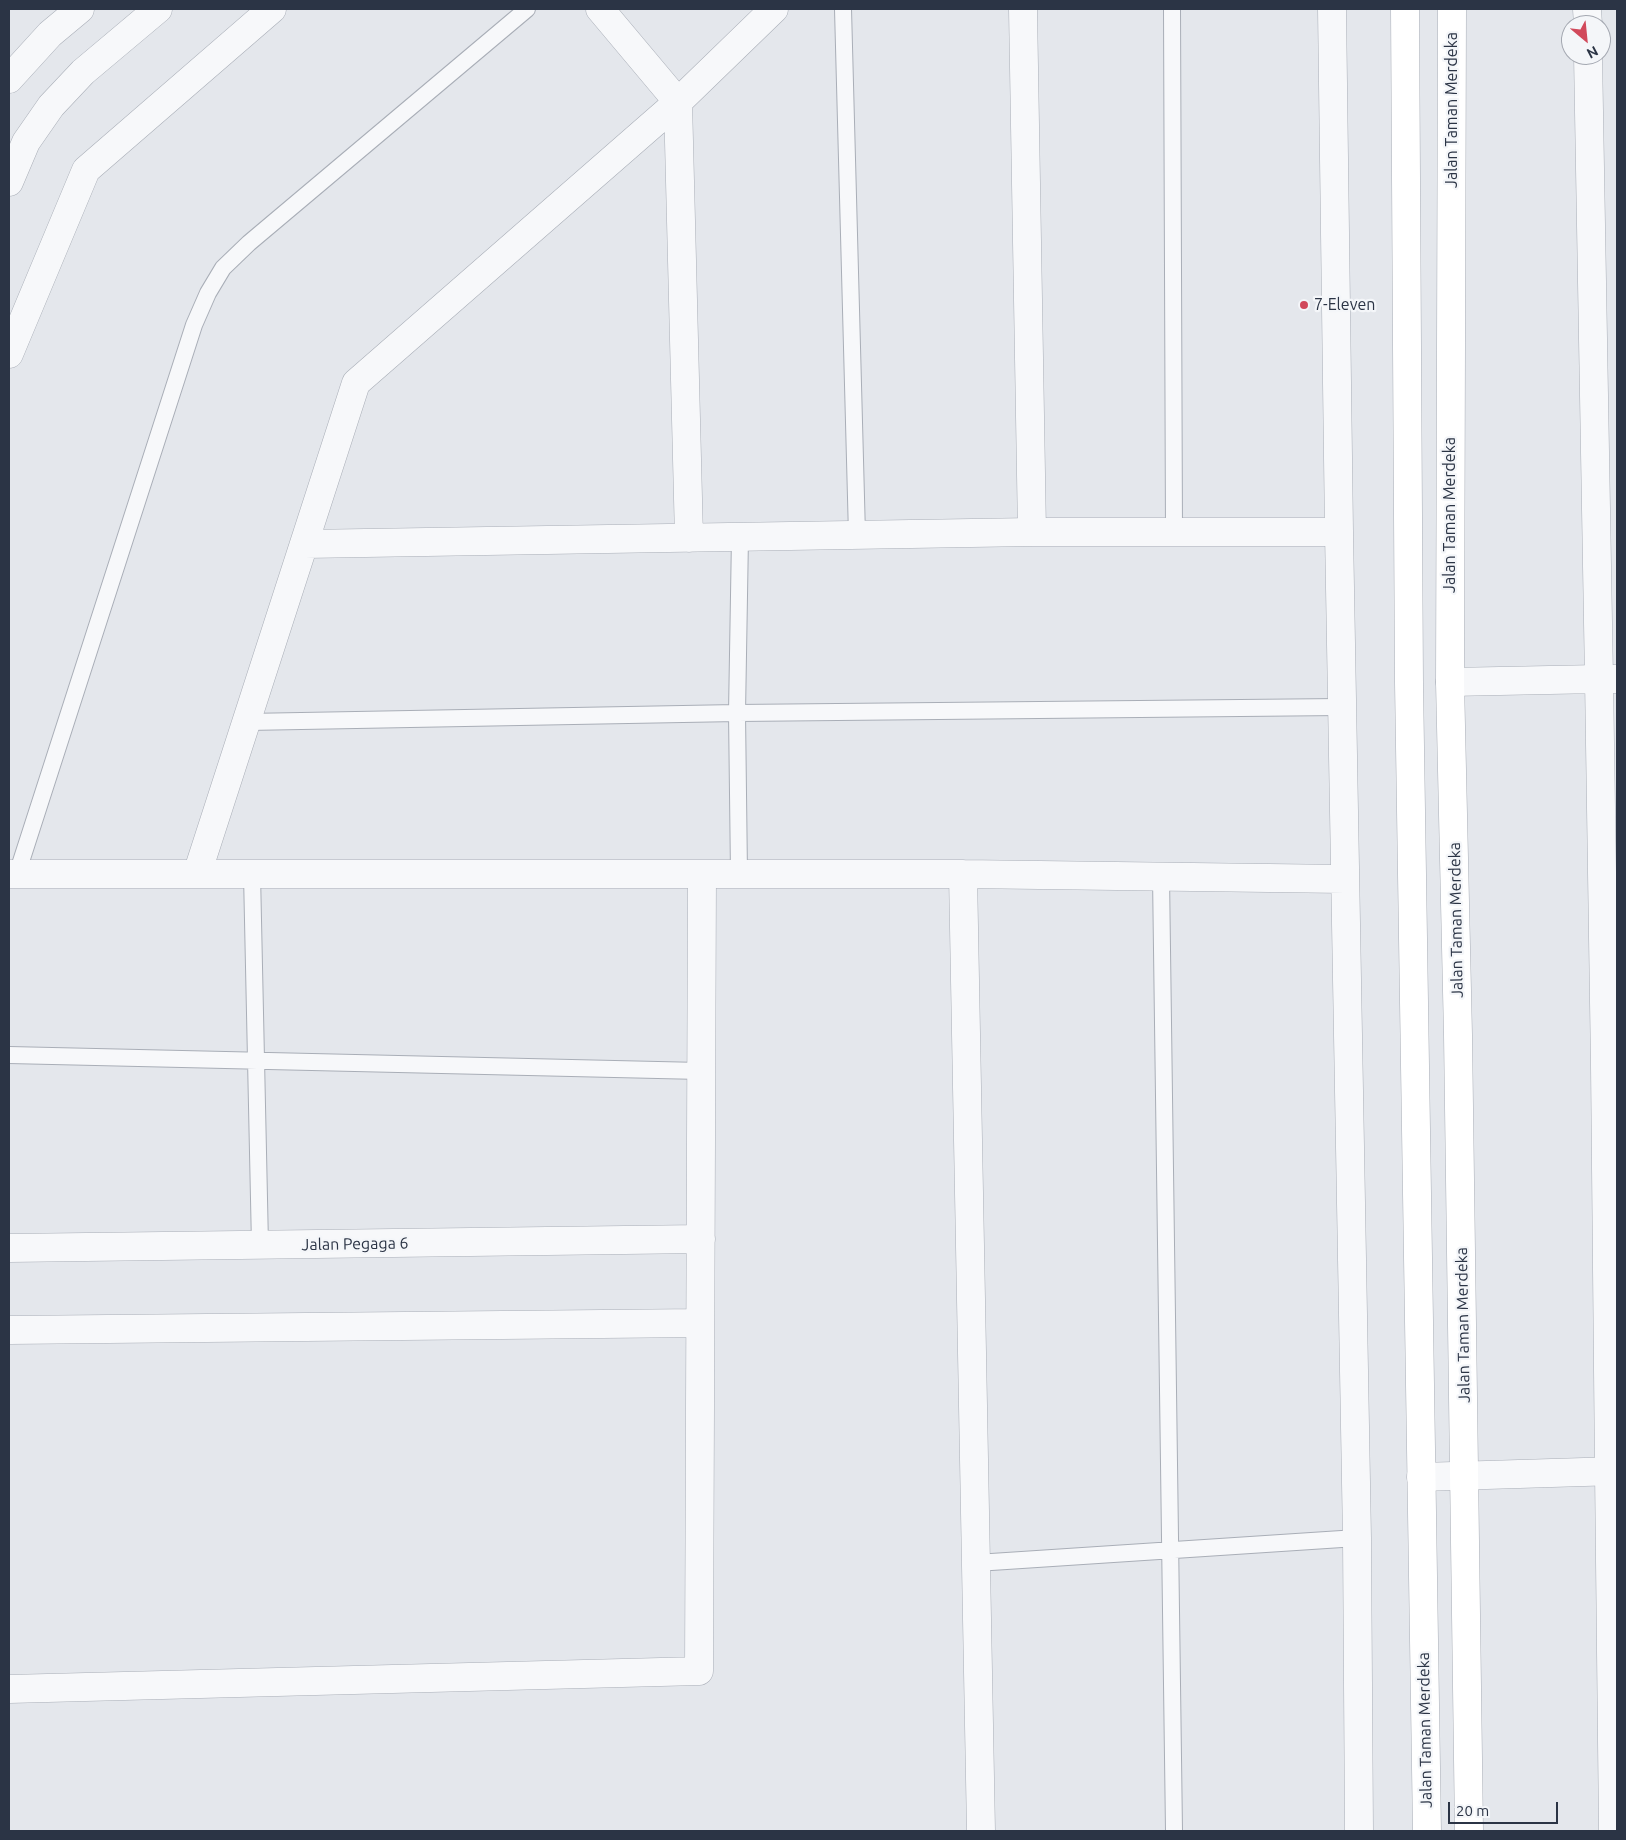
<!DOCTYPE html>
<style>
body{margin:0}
#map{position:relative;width:1626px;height:1840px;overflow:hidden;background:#e4e7ec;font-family:Ubuntu,sans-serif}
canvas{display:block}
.frame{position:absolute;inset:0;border:10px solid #2b3445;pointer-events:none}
.north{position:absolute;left:1561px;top:15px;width:50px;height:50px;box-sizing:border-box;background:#f4f6f9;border:1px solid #a4a8b1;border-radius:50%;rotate:152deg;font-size:14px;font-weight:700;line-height:20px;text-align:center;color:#2b3445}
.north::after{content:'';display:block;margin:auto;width:18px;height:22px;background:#d1495b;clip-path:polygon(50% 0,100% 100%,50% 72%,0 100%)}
.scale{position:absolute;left:1448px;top:1802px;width:110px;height:22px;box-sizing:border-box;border:2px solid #2b3445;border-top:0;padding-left:6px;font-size:15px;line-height:18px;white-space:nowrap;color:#2b3445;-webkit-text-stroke:4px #f4f6f9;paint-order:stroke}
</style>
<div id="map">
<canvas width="1626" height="1840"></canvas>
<div class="frame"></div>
<div class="north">N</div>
<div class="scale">20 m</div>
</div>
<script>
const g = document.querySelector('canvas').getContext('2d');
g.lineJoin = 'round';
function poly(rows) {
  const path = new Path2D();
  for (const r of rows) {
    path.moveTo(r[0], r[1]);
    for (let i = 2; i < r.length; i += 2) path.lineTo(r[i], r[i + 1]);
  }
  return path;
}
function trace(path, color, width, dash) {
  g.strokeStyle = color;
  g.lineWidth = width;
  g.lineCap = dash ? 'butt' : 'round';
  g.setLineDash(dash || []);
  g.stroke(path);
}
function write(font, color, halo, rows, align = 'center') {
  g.font = font + ' Ubuntu,sans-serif';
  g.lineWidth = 4.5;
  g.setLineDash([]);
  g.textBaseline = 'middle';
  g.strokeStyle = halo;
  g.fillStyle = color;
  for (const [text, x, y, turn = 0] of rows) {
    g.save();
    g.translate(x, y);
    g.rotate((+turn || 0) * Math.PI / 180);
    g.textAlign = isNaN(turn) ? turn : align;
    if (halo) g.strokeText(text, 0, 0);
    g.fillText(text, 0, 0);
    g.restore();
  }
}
const service = poly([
 [843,9,857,535],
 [1172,9,1174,532],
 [247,722,737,713,1341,707],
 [17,874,194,325,208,293,223,268,249,243,527,9],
 [252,874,260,1245],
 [739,874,737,713,740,537],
 [1161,876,1174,1831],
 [9,1055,701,1071],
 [976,1563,1357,1538]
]);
const minor = poly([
 [600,9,678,102,689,538],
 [1023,9,1032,532],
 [1332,9,1339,532,1357,1538,1359,1831],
 [1587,9,1588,25],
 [1588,55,1599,679,1617,679],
 [9,354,86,170,272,9],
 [305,544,1032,532,1339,532],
 [9,874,963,874,1345,879],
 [197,874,356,383,678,102,774,9],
 [963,874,981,1831],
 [9,1248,701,1239],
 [9,1330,700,1323],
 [1609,1471,1613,1831],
 [9,1689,699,1671,702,874]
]);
const tertiary = poly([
 [9,79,50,34,80,9],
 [9,182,26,142,51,106,83,72,158,9],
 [1450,682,1599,679,1605,1066,1609,1471],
 [1421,1477,1617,1471]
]);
const secondary = poly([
 [1405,9,1409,683,1427,1831],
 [1452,9,1450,682,1458,1035,1469,1831]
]);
const markers = [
 [1304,305,5,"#d1495b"]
];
const streetNames = [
 ["Jalan Taman Merdeka",1452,110,-90],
 ["Jalan Taman Merdeka",1450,515,-90],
 ["Jalan Taman Merdeka",1456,920,-91],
 ["Jalan Pegaga 6",355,1244,-1],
 ["Jalan Taman Merdeka",1463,1325,-91],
 ["Jalan Taman Merdeka",1425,1730,-91]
];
const poiNames = [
 ["7-Eleven",1314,305]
];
trace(service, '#a9aeb7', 18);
trace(minor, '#a9aeb7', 29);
trace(tertiary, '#a9aeb7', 29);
trace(secondary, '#a9aeb7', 29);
trace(service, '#f7f8fa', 16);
trace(minor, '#f7f8fa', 28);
trace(tertiary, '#f7f8fa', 28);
trace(secondary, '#fff', 28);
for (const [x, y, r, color] of markers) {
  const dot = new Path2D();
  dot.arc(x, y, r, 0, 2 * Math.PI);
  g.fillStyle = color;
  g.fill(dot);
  trace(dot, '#f4f6f9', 2);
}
write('16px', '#2b3445', '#f4f6f9', streetNames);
write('16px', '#2b3445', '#f4f6f9', poiNames, 'left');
</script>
